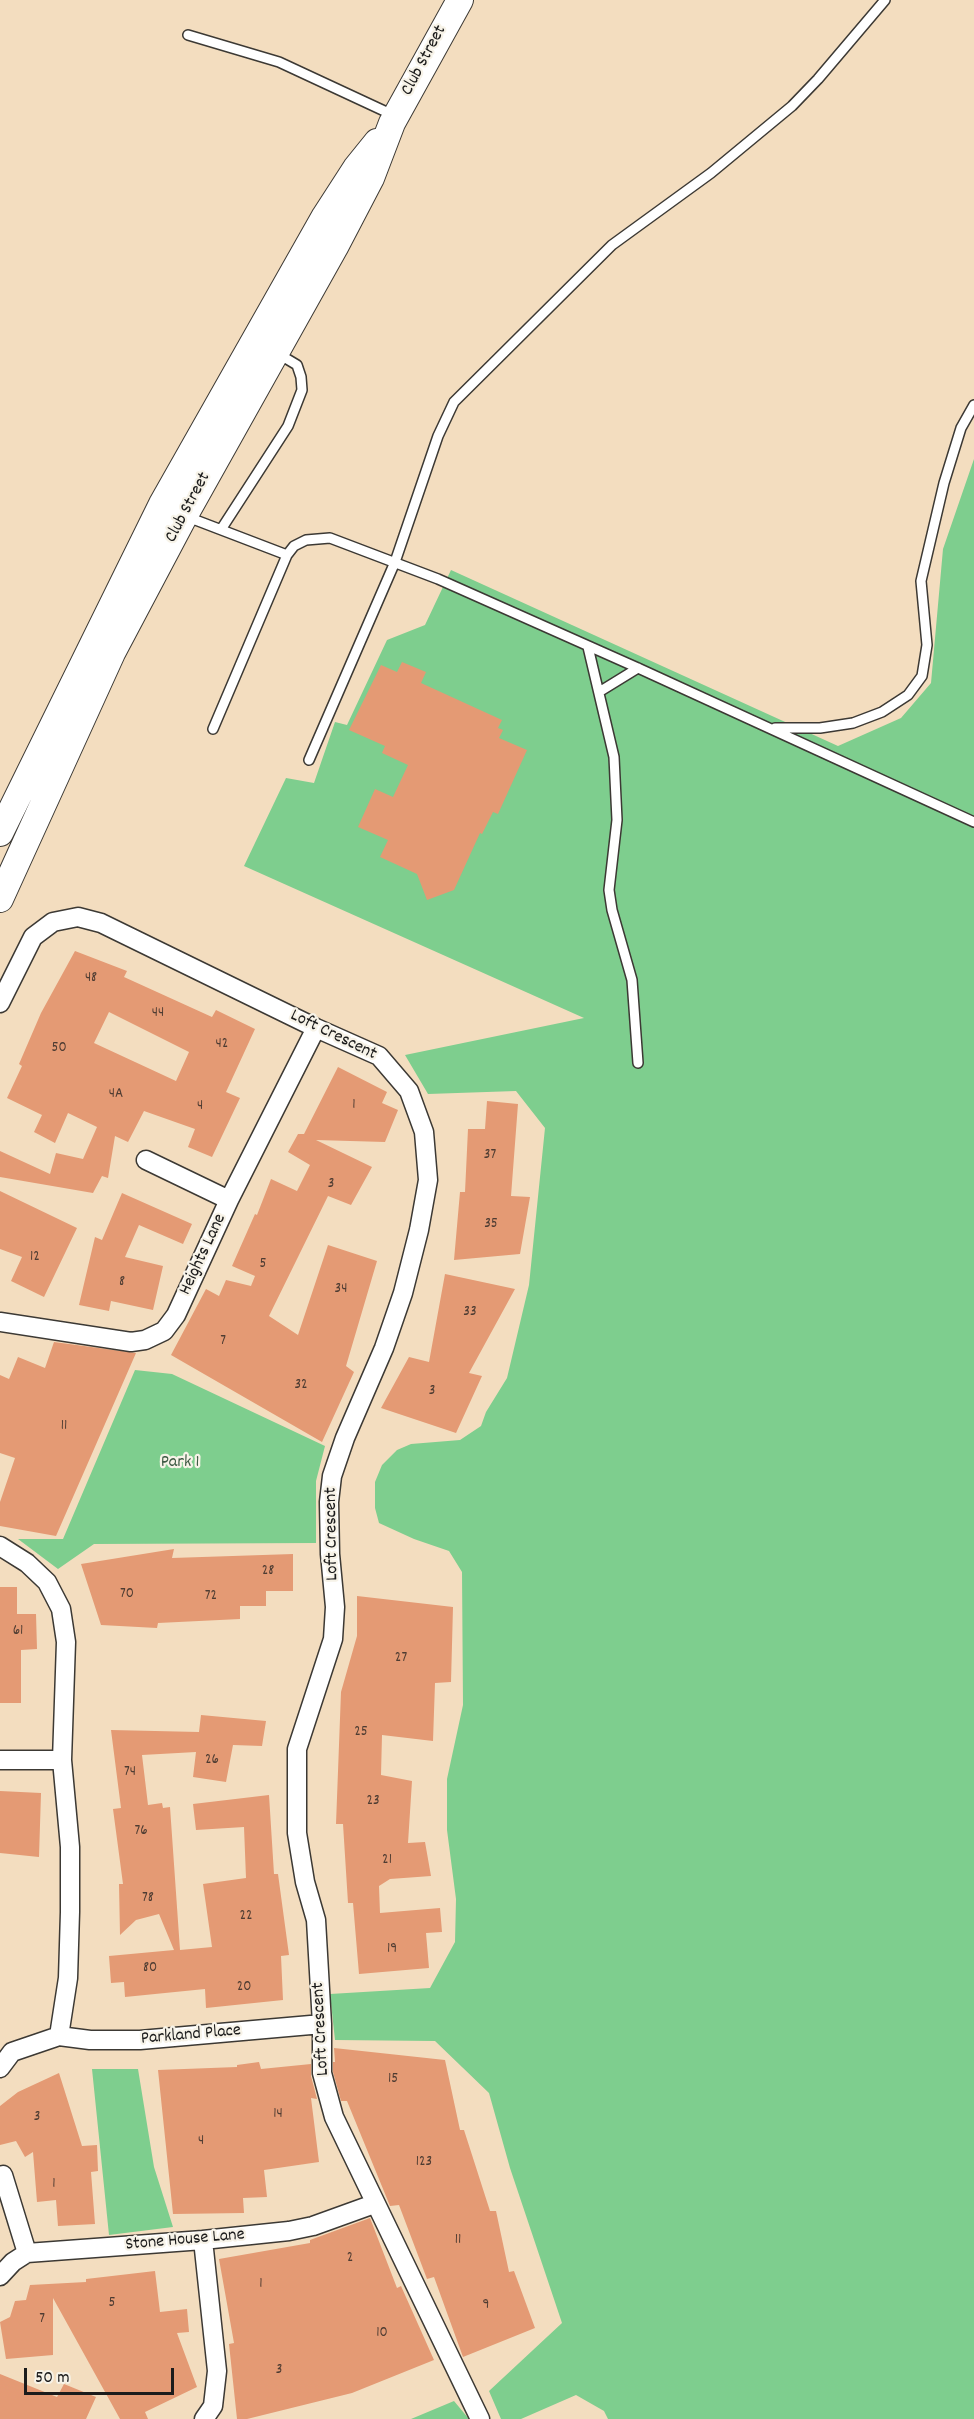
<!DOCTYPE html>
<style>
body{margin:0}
#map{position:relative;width:974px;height:2419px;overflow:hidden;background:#f3ddbf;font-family:Dekko,sans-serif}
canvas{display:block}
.scale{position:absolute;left:24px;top:2368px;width:150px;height:27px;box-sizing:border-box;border:3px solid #1c1c1c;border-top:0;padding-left:8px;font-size:18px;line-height:21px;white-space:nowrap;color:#1c1c1c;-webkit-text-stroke:4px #f7f3e8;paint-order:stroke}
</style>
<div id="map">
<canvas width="974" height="2419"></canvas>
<div class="scale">50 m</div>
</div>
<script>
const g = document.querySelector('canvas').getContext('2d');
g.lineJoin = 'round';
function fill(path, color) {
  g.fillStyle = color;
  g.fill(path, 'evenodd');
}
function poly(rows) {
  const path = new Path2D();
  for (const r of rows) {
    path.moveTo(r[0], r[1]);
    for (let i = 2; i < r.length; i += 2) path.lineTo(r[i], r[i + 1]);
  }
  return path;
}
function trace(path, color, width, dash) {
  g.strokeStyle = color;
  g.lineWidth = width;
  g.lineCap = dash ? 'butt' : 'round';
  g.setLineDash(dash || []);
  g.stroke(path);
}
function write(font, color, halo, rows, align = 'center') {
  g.font = font + ' Dekko,sans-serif';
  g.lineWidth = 4.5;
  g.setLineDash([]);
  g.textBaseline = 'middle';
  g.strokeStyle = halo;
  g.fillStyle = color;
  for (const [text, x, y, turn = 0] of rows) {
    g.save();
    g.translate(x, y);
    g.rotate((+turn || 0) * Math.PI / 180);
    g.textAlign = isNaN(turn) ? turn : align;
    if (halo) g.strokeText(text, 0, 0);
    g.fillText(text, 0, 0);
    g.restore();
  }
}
const green = poly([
 [974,459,974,2419,608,2419,604,2411,576,2395,521,2419,501,2419,489,2391,562,2323,510,2168,489,2093,435,2041,335,2040,330,1994,430,1988,455,1942,456,1899,447,1830,447,1779,463,1705,462,1572,449,1551,414,1539,379,1523,375,1508,375,1482,382,1465,397,1450,411,1444,460,1440,481,1426,486,1412,507,1378,529,1285,545,1128,516,1091,428,1094,405,1055,584,1018,244,866,286,778,314,783,335,722,347,725,387,640,425,625,451,570,838,746,901,718,931,683,943,549],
 [135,1370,172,1374,325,1446,316,1481,316,1543,94,1544,58,1569,18,1539,63,1539],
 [92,2069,138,2069,154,2167,173,2227,109,2235],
 [454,2401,469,2419,411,2419]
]);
const building = poly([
 [402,662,426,672,421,683,502,720,498,728,503,730,499,738,527,750,498,814,493,812,482,834,480,833,454,890,427,900,417,874,380,857,388,840,358,827,375,789,393,797,408,765,382,753,385,746,349,730,381,665,397,672],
 [75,951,127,971,124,977,212,1017,216,1010,255,1029,226,1092,240,1098,212,1157,188,1147,195,1129,144,1111,128,1142,115,1136,108,1178,102,1176,93,1193,0,1177,0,1151,50,1174,56,1153,83,1159,97,1127,68,1113,55,1143,34,1132,42,1115,7,1098,22,1066,19,1064,41,1013],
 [109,1012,189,1052,176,1081,94,1043],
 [338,1067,387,1092,382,1103,398,1110,385,1142,316,1140,372,1167,351,1205,328,1196,269,1316,298,1335,328,1245,377,1261,346,1366,354,1372,322,1442,171,1355,206,1289,219,1296,226,1280,251,1286,255,1276,232,1266,255,1214,257,1215,271,1179,297,1191,310,1165,288,1152,298,1134,304,1134],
 [487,1101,518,1104,511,1196,530,1197,520,1254,454,1260,460,1192,465,1192,468,1129,485,1129],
 [0,1191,77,1228,44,1297,11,1281,22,1257,0,1249],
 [122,1193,192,1224,183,1244,139,1225,125,1257,163,1266,153,1310,111,1301,109,1311,79,1305,95,1237,102,1240],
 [445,1274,515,1289,469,1373,482,1376,456,1433,381,1408,409,1357,429,1362],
 [54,1342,136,1353,56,1536,0,1526,0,1502,15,1458,0,1453,0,1375,9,1379,18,1357,45,1368],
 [174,1549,172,1558,293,1554,293,1591,266,1591,266,1606,240,1606,240,1619,158,1623,157,1628,101,1625,81,1564],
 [0,1587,17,1587,17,1614,36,1614,37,1649,21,1650,21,1703,0,1703],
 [357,1596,453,1607,451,1682,435,1683,433,1741,382,1735,381,1775,412,1781,408,1843,425,1842,431,1876,390,1879,379,1886,380,1913,440,1908,442,1932,426,1933,429,1968,359,1974,353,1903,348,1903,343,1824,336,1824,341,1692,357,1636],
 [201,1715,266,1721,262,1746,233,1745,226,1782,193,1777,196,1752,142,1755,148,1805,162,1803,163,1808,170,1807,180,1950,212,1947,203,1884,246,1878,244,1827,196,1830,193,1804,269,1795,274,1874,278,1874,289,1955,281,1956,283,2000,206,2008,205,1989,125,1997,124,1982,111,1983,109,1956,174,1950,159,1914,136,1920,120,1935,119,1884,123,1884,113,1809,121,1808,111,1730,199,1732],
 [0,1791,41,1793,39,1857,0,1853],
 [334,2048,445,2060,460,2130,464,2130,490,2211,496,2211,509,2272,514,2271,535,2328,463,2357,434,2277,427,2279,399,2205,390,2206,347,2101,341,2101,333,2072,333,2062,335,2062],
 [259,2062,261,2069,311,2064,311,2076,317,2099,311,2098,319,2162,264,2170,267,2197,243,2198,244,2213,173,2214,158,2070,237,2067,237,2065],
 [59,2073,82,2146,97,2145,98,2171,91,2172,95,2224,58,2226,56,2200,37,2202,33,2152,25,2157,16,2141,0,2145,0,2106,18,2092],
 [370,2218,397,2288,401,2286,434,2360,352,2393,247,2419,237,2419,229,2344,234,2343,219,2259,310,2243,310,2240],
 [155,2271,160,2312,187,2309,189,2332,177,2333,197,2387,145,2412,148,2419,120,2419,53,2298,53,2355,6,2359,0,2322,10,2317,15,2301,26,2300,30,2285,86,2282,86,2279],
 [0,2374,57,2397,64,2384,96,2397,86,2419,0,2419]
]);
const lane = poly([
 [188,35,279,62,393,115],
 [185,516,287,555],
 [222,528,288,426,302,390,301,377,297,365,277,353],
 [588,647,614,757,617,820,609,890,612,910,632,980,638,1063],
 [599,692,638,668],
 [775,728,820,728,853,723,882,712,908,695,922,676,927,645,921,581,944,483,961,428,974,405],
 [213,729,287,555,294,546,306,540,330,538,438,579,638,668,974,822],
 [309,760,395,562,438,436,454,402,612,245,711,173,792,106,818,79,885,0]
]);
const street = poly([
 [0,1003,33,937,53,922,78,917,101,923,316,1028,379,1056,409,1091,424,1132,428,1180,419,1230,403,1293,384,1348,345,1438,332,1476,329,1502,330,1554,335,1607,333,1639,297,1749,297,1833,305,1882,316,1920,322,2024,322,2073,334,2117,480,2419],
 [146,1160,229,1200],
 [0,1322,131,1342,145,1340,164,1331,176,1315,229,1200,316,1028],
 [0,1546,27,1563,47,1582,61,1609,66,1642,62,1760,70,1847,70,1912,68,1978,59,2036],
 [0,1760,62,1760],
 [12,2052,59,2036,90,2040,140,2040,322,2024],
 [0,2068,12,2052],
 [3,2175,27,2253],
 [203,2240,217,2371,213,2406,204,2419],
 [0,2276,13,2262,27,2253,203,2240,289,2231,313,2226,374,2204]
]);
const secondary = poly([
 [0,833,162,504,325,216,356,168,377,142],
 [0,899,112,653,185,515,335,247,371,178,392,123,460,0]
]);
const numberNames = [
 ["48",91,979],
 ["44",158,1014],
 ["42",222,1045],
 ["50",59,1049],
 ["4A",116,1095],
 ["1",354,1106],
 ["4",200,1107],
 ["37",490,1156],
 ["3",331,1185],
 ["35",491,1225],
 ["12",35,1258],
 ["5",263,1265],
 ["8",122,1283],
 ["34",341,1290],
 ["33",470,1313],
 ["7",223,1342],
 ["32",301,1386],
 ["3",432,1392],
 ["11",64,1427],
 ["28",268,1572],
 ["70",127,1595],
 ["72",211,1597],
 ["61",18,1632],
 ["27",401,1659],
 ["25",361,1733],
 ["26",212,1761],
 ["74",130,1773],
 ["23",373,1802],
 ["76",141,1832],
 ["21",387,1861],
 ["78",148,1899],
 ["22",246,1917],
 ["19",392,1950],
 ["80",150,1969],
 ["20",244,1988],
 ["15",393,2080],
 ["14",278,2115],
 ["3",37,2118],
 ["4",201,2142],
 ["123",424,2163],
 ["1",54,2185],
 ["11",458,2241],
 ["2",350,2259],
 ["1",261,2285],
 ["5",112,2304],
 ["9",486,2306],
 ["7",42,2320],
 ["10",382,2334],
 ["3",279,2371]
];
const streetNames = [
 ["Club Street",425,61,-62],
 ["Club Street",189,508,-62],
 ["Loft Crescent",333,1036,26],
 ["Heights Lane",204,1255,-65],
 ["Loft Crescent",333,1534,-91],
 ["Loft Crescent",322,2029,-93],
 ["Parkland Place",191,2036,-5],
 ["Stone House Lane",185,2241,-5]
];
const parkNames = [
 ["Park 1",180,1464]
];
fill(green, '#7ece8e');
fill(building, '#e49a74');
trace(lane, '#3c3934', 12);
trace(street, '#3c3934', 21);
trace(secondary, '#3c3934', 28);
trace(lane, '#fff', 9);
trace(street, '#fff', 18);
trace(secondary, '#fff', 26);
write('15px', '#4e3c32', null, numberNames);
write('18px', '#1c1c1c', '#f7f3e8', streetNames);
write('18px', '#3e5a44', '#f7f3e8', parkNames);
</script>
